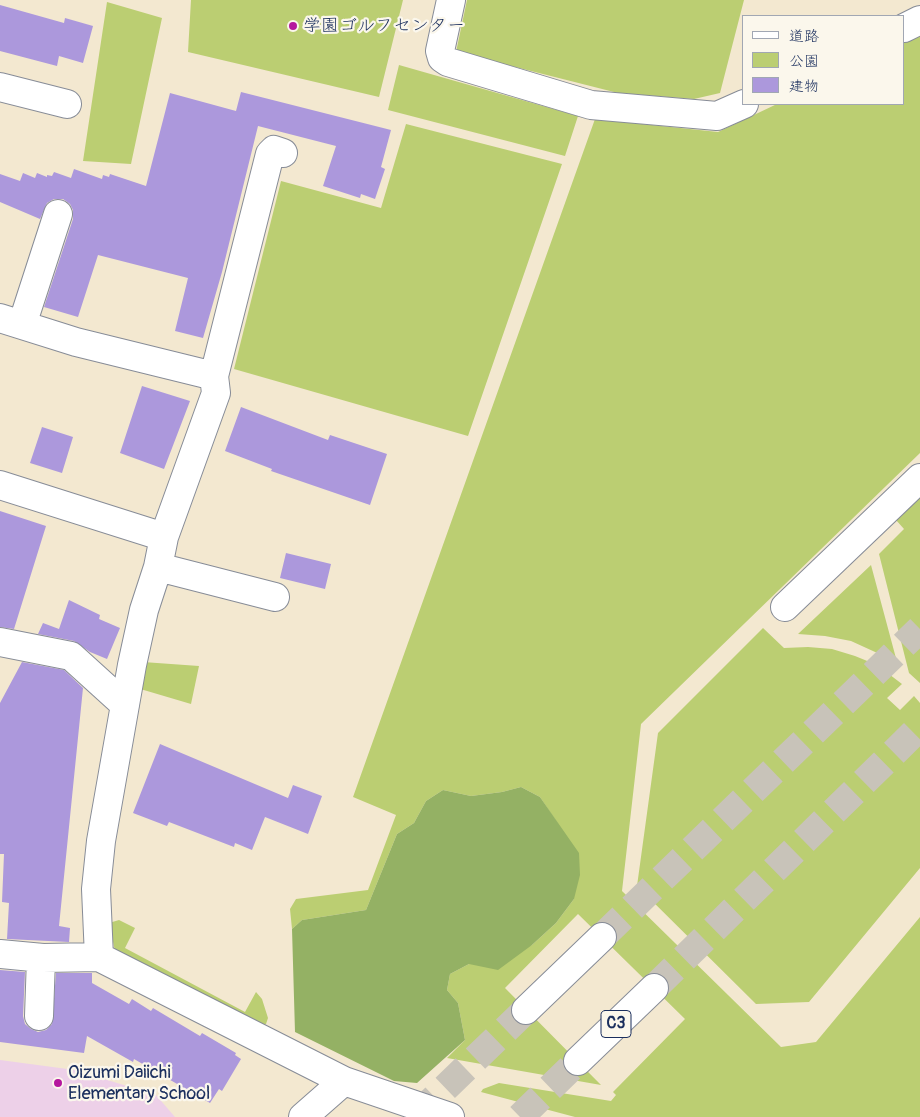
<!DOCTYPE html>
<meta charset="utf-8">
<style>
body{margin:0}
#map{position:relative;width:920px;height:1117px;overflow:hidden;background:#f3e8d0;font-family:Pangolin,"Klee One",sans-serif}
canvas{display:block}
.legend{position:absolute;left:742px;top:15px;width:162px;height:90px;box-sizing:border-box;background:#fbf7ec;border:1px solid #a1a7b3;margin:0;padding:6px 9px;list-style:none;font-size:15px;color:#1b2f5e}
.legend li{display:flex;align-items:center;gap:10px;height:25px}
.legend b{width:25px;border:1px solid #a1a7b3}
</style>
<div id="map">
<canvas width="920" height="1117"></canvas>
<ul class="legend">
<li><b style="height:6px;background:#fff"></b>道路</li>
<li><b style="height:14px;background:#bbce72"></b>公園</li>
<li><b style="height:14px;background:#ac98dc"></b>建物</li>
</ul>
</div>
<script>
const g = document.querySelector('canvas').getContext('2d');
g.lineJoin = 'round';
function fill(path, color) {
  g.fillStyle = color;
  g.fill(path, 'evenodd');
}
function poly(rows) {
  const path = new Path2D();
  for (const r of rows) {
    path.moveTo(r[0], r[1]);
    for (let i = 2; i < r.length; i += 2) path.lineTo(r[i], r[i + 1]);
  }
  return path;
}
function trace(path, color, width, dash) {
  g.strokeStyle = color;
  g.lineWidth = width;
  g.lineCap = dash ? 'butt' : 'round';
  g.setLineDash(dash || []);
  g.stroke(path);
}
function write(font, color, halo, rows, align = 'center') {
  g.font = font + ' Pangolin,"Klee One",sans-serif';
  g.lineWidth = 4.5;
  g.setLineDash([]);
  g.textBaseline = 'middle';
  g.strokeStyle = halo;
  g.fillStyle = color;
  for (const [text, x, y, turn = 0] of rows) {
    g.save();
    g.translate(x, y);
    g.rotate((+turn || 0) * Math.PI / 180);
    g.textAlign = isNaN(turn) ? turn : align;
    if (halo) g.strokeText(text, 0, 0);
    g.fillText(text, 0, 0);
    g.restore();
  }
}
const built = poly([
 [0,1060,75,1070,156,1095,175,1117,0,1117]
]);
const green = poly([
 [191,0,403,0,379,97,188,52],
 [467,0,744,0,720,93,694,99,618,93,456,52],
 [107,2,162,18,131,164,83,161],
 [920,35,920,453,641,724,622,891,781,1047,816,1042,920,917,920,1117,575,1117,481,1092,483,1089,499,1083,611,1101,616,1095,613,1092,685,1019,578,914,505,988,601,1085,447,1058,465,1040,458,1003,447,990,450,974,469,964,532,945,556,923,574,899,558,824,540,797,521,787,502,792,471,796,443,790,426,801,414,823,397,834,366,910,302,920,292,929,290,909,296,899,368,890,396,815,353,797,595,119,718,132,777,104,904,104,904,43],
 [399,65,578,116,565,156,388,110],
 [406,124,562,164,468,436,234,369,281,181,381,208],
 [920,498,920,683,909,673,879,554,904,529,896,520],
 [871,565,897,662,851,641,825,636,798,634],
 [763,628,784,648,808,647,832,649,855,656,877,665,902,684,887,698,900,710,914,696,920,703,920,868,809,1002,756,1004,637,886,658,733],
 [143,662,199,666,191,704,137,688],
 [119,920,135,928,125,948,245,1012,256,992,262,999,268,1018,266,1024,263,1026,115,951,109,923]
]);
const forest = poly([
 [521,787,540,797,579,853,580,875,574,899,556,923,532,945,498,970,469,964,450,974,447,990,458,1003,465,1040,417,1083,394,1081,295,1032,292,929,302,920,366,910,397,834,414,823,426,801,443,790,471,796,502,792]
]);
const building = poly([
 [0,5,64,23,65,18,93,26,83,63,59,56,57,66,0,51],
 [241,92,391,130,381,167,385,169,375,199,361,194,360,198,323,186,336,146,258,126,222,272,203,338,175,331,188,278,98,255,78,317,44,307,73,219,73,210,70,204,63,199,54,199,47,203,40,219,0,202,0,174,20,181,23,173,35,178,37,173,47,177,47,175,52,176,54,172,71,178,74,169,102,179,103,175,109,177,110,174,146,186,170,93,236,111],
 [142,386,190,401,164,469,120,453],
 [241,407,328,440,330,435,387,454,370,505,271,471,272,469,225,451],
 [42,427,73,437,62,473,30,463],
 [0,511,46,526,14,629,0,627],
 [286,553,331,564,325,589,280,578],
 [69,600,100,615,99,619,120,628,107,659,90,652,74,641,38,634,43,623,59,629],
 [22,662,64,670,83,688,59,926,70,928,69,942,7,939,9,903,2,902,4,854,0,854,0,703],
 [160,744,288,798,293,785,322,796,308,834,265,817,252,850,235,843,234,847,169,822,167,826,133,813],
 [0,970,25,972,23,1016,25,1024,31,1029,38,1032,46,1030,52,1024,56,973,92,973,92,983,129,1004,132,999,151,1011,153,1008,200,1036,202,1033,236,1053,235,1055,241,1059,222,1091,219,1089,210,1103,134,1059,133,1062,87,1036,84,1053,0,1042]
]);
const highwayTunnel = poly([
 [602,937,920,629],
 [654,988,920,727],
 [415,1117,526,1010],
 [520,1117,578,1061]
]);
const minor = poly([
 [451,0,440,51,442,58,448,62,591,105,717,116,744,104],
 [904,28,920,20],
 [0,87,67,104],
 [0,318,76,342,214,376],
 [22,325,58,214],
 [0,485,164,537],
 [158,567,275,597],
 [785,607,920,478],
 [0,642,71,656,125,705],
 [0,954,43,958,99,957,344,1081,450,1117],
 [99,957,96,889,101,841,132,665,144,610,158,567,164,537,216,393,214,376,270,154,274,150,283,153],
 [39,1016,41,958],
 [303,1117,344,1081]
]);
const highway = poly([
 [526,1010,602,937],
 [578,1061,654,988]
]);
const markers = [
 [293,26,5,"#b5179e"],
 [58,1083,5,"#b5179e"]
];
const shields = [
 [616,1024,30]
];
const shieldNames = [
 ["C3",616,1024]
];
const poiNames = [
 ["学園ゴルフセンター",303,26],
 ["Oizumi Daiichi",68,1073],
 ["Elementary School",68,1094]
];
fill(built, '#edd0e8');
fill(green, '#bbce72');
fill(forest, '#94b164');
fill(building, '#ac98dc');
trace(highwayTunnel, '#c8c3b9', 28, [28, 14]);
trace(minor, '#878c97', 30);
trace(highway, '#878c97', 30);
trace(minor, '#fff', 28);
trace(highway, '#fff', 28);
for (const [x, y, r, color] of markers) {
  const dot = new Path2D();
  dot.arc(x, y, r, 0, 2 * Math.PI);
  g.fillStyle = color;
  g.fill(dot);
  trace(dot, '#fbf7ec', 2);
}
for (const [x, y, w] of shields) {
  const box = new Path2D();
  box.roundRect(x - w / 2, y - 13.5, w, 27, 4);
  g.fillStyle = '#fbf7ec';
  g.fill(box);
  trace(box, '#1b2f5e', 1);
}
write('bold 16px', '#1b2f5e', null, shieldNames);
write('18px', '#1b2f5e', '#fbf7ec', poiNames, 'left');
</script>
